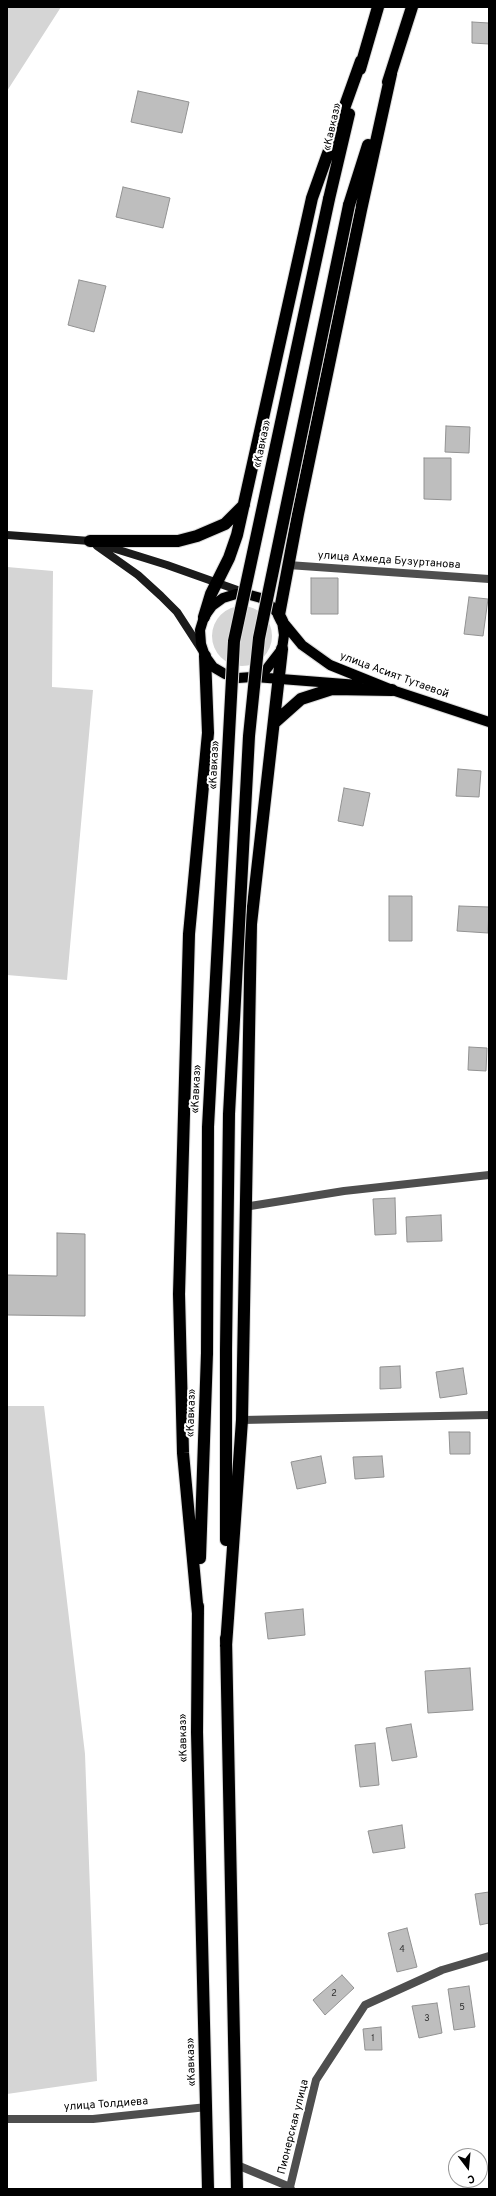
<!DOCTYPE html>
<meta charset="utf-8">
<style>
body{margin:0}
#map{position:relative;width:496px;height:2196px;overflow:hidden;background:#fff;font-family:Overpass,sans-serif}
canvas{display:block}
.frame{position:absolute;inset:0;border:8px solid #000;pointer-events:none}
.north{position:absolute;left:448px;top:2148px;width:40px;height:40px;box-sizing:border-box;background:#fff;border:1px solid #999;border-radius:50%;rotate:164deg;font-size:11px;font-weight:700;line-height:16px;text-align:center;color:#000}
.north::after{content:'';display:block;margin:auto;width:14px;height:18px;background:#000;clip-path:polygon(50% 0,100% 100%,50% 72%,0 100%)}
</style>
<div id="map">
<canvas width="496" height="2196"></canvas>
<div class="frame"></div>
<div class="north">С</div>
</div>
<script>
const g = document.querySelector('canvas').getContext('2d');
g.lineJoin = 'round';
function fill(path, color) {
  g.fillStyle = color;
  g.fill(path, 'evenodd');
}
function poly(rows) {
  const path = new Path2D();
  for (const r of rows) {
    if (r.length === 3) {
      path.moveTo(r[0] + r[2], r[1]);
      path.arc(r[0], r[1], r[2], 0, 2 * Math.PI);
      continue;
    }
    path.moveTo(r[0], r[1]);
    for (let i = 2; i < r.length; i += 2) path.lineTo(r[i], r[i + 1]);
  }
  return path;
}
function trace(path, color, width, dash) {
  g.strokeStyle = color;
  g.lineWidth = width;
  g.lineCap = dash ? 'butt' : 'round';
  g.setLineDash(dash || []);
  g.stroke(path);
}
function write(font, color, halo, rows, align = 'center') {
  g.font = font + ' Overpass,sans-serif';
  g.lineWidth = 4;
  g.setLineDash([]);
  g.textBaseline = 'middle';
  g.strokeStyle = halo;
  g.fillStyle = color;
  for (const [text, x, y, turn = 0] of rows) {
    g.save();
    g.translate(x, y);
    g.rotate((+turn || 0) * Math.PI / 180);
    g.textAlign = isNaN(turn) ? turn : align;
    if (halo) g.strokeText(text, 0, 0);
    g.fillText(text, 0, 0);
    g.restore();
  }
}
const green = poly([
 [7,7,61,7,7,91],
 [7,567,53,571,52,687,93,690,67,980,7,975],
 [242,636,30],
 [7,1406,44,1406,85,1754,97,2081,7,2094]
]);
const building = poly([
 [472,22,489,23,489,44,472,43,472,22],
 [138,91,189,102,182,133,131,122,138,91],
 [123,187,170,198,163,228,116,217,123,187],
 [79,280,106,286,94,332,68,325,79,280],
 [446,426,470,427,469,453,445,452,446,426],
 [424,458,451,458,451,500,424,499,424,458],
 [311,578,338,578,338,614,311,614,311,578],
 [469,597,488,599,483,636,464,634,469,597],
 [458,769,481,771,479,797,456,796,458,769],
 [344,788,370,793,363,826,338,821,344,788],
 [389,896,412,896,412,941,389,941,389,896],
 [459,906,489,907,488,933,457,931,459,906],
 [469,1047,487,1048,486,1071,468,1070,469,1047],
 [395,1198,396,1234,375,1235,373,1199,395,1198],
 [441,1215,442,1241,407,1242,406,1217,441,1215],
 [57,1233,85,1234,85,1316,7,1315,7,1275,57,1276,57,1233],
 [400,1366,401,1388,380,1389,380,1367,400,1366],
 [463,1368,467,1394,440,1398,436,1372,463,1368],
 [449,1432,470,1432,470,1454,450,1454,449,1432],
 [321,1456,326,1483,297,1489,291,1462,321,1456],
 [382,1456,384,1477,355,1479,353,1457,382,1456],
 [303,1609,305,1635,268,1639,265,1613,303,1609],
 [470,1668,473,1710,428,1713,425,1671,470,1668],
 [411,1724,417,1757,392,1761,386,1728,411,1724],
 [375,1743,379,1785,360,1787,355,1745,375,1743],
 [402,1825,405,1848,373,1853,368,1831,402,1825],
 [489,1892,489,1923,480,1925,475,1894,489,1892],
 [407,1928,417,1967,397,1972,388,1933,407,1928],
 [342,1975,354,1988,325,2015,313,2000,342,1975],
 [469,1986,475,2027,454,2030,448,1989,469,1986],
 [437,2003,442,2033,419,2038,412,2006,437,2003],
 [381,2027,382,2050,365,2050,363,2029,381,2027]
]);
const street = poly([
 [288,565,489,579],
 [244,1207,344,1191,489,1175],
 [242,1420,489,1415],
 [7,2119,93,2119,207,2107],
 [237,2165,290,2187,291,2189],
 [290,2187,316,2080,365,2005,442,1970,489,1956]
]);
const secondary = poly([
 [7,535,90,541,167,565,243,592],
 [97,546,138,575,161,596,177,612,201,649]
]);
const primary = poly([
 [279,615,271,606,261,598,250,595,236,594,223,598,212,606,204,617,200,630,201,644,205,656,213,667,225,674,238,678,252,677,265,671,282,649,284,635,282,621],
 [283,622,302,645,330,665,392,690,489,722],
 [255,677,358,685]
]);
const highway = poly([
 [360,69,378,7],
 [388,82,412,7],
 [329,199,349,114],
 [349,205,368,145],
 [90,541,178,541,197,536,225,524,244,505],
 [204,617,211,594,229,558,237,535,312,198,361,61],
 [282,621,279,615,298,514,361,210,391,74],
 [274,723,301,699,332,689,392,690],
 [226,1540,226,1349],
 [200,1558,207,1353],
 [198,1606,197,1732,208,2189],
 [198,1614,183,1453,179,1294,189,934,208,733,205,656],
 [226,1638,237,2189],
 [226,1646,242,1420,251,924,282,649]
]);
const highwayBridge = poly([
 [226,1349,229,1114,249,736,259,638,349,205],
 [207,1353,208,1127,234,641,329,199]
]);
const numberNames = [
 ["4",402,1950],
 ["2",334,1994],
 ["5",462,2008],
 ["3",427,2019],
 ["1",373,2039]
];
const streetNames = [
 ["«Кавказ»",333,127,-77],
 ["«Кавказ»",263,444,-78],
 ["улица Ахмеда Бузуртанова",389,561,4],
 ["улица Асият Тутаевой",394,676,20],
 ["«Кавказ»",215,765,-87],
 ["«Кавказ»",197,1089,-87],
 ["«Кавказ»",192,1413,-88],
 ["«Кавказ»",184,1738,-91],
 ["«Кавказ»",192,2062,-92],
 ["улица Толдиева",106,2105,-4],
 ["Пионерская улица",294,2127,-76]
];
fill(green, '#d5d5d5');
fill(building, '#bebebe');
trace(building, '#929292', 1);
trace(primary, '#dbdbdb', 12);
trace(highway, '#dbdbdb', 14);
trace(street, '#4e4e4e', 8);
trace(secondary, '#1b1b1b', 8);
trace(primary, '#000', 10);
trace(highway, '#000', 12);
trace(highwayBridge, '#dbdbdb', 14, []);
trace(highwayBridge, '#000', 12);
write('9px', '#303030', null, numberNames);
write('11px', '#000', '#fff', streetNames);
</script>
